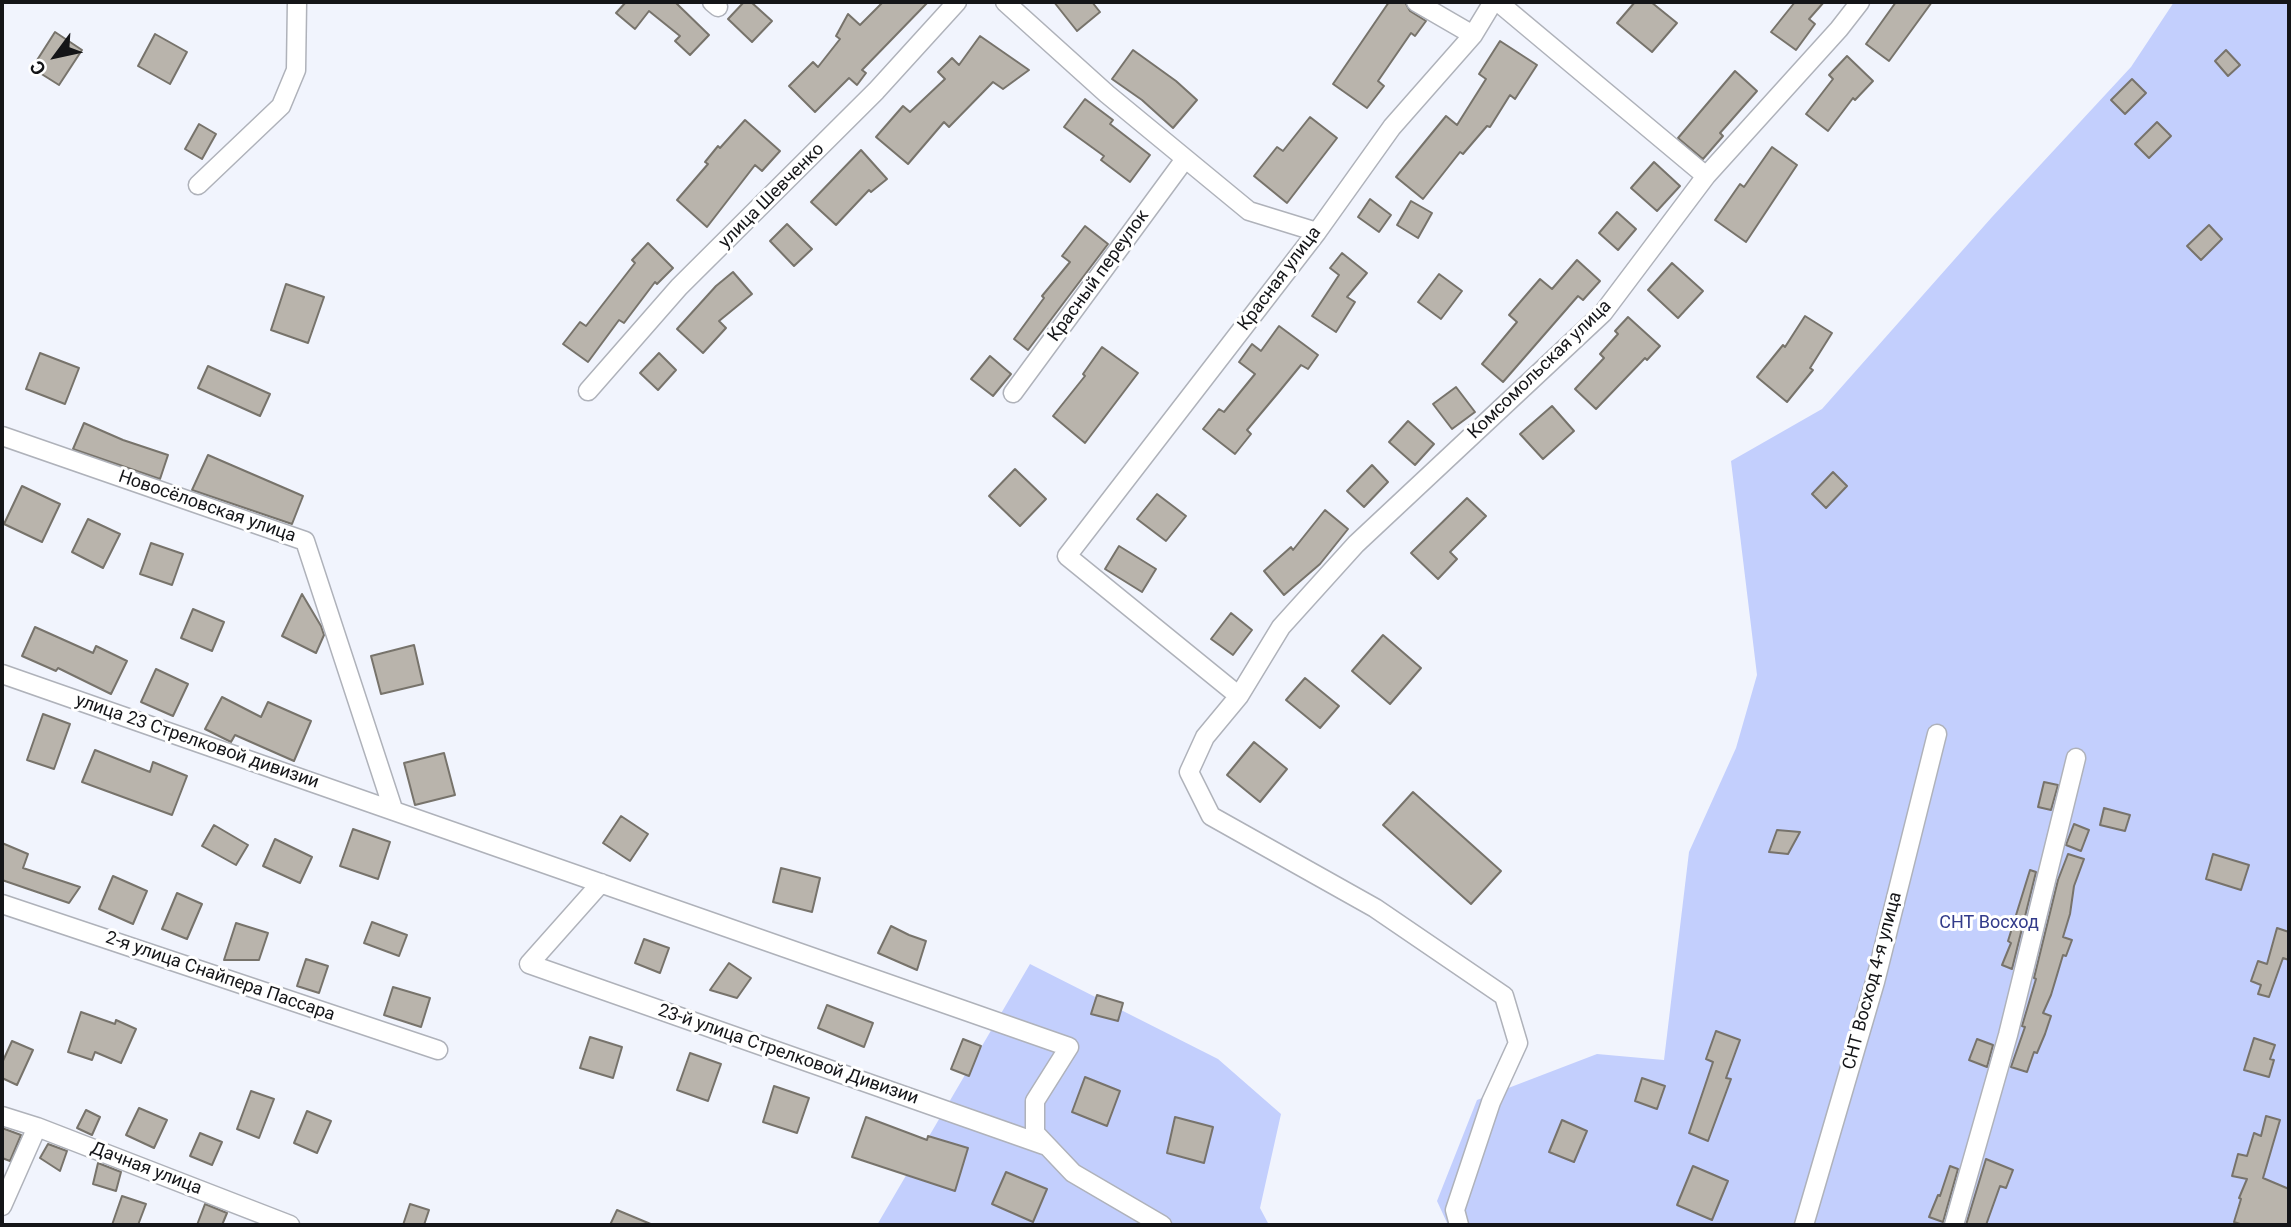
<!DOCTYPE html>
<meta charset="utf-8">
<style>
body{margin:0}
#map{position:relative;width:2291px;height:1227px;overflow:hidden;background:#f1f4fd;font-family:Roboto,sans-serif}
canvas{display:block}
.frame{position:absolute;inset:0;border:4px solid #141518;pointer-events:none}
.north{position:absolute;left:21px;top:21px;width:70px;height:70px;-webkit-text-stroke:5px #fff;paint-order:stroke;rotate:237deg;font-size:19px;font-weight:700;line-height:28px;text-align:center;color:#141518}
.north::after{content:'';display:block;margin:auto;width:24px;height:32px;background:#141518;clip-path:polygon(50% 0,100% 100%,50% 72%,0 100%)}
</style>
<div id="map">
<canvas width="2291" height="1227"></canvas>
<div class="frame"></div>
<div class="north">С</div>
</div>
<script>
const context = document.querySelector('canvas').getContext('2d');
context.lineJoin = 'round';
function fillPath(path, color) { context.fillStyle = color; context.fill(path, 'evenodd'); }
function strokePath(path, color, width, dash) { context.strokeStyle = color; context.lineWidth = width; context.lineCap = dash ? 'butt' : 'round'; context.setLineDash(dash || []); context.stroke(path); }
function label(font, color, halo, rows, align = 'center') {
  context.font = font + ' Roboto,sans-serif'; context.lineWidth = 6; context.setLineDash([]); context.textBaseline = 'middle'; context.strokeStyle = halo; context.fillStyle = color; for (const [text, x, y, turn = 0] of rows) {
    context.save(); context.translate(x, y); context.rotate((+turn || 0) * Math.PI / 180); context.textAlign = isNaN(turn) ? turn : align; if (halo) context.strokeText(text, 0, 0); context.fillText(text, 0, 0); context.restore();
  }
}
fillPath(new Path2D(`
 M2174,2h115v1223h-841l-11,-24 40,-101 120,-46 67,6 25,-208 47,-104 21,-73 -26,-214 91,-52 170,-192 139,-150z
 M1030,964l188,95 63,55 -21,94 9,17h-392z`), '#c3cffd');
const building = new Path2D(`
 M626,2h49l34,33 -19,20 -15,-14 5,-5 -31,-25 -14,18 -19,-16z
 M744,2h7l21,19 -20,21 -24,-23z
 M883,2h45l-66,68 4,3 -9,12 -8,-7 -34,34 -26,-26 24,-24 5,5 22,-28 -4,-3 12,-22 12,11z
 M1054,2h38l8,10 -23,19z
 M1389,2h16l5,9 16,10 -11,15 -4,-3 -33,48 6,5 -17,22 -34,-24z
 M1635,2h16l26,21 -25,29 -35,-29z
 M1795,2h29l-15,17 6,5 -19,26 -25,-18z
 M1896,2h36l-43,59 -23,-17z
 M55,32l27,18 -23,35 -27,-17z
 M155,34l32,18 -17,32 -32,-18z
 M980,36l49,34 -26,19 -10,-7 -44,45 -5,-5 -36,42 -32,-27 27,-31 7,6 35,-33 -7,-7 14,-14 7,7z
 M1500,41l37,24 -22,34 -5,-4 -20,32 -3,-1 -24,28 -3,-2 -37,47 -27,-22 50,-61 11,9 29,-46 -7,-5z
 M1133,50l43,31 21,19 -24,28 -31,-28 -30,-21z
 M2226,50l14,15 -12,11 -13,-15z
 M1847,56l26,25 -18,19 -2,-2 -25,33 -22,-17 27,-35 -4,-4z
 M1735,71l22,20 -37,42 3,3 -20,23 -25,-21z
 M2132,79l14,14 -21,21 -14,-14z
 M1085,99l28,21 -3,4 40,31 -20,27 -29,-22 3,-4 -40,-29z
 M1310,117l27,21 -50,65 -33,-27 23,-29 6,4z
 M745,120l35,31 -18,20 -7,-6 -48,62 -30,-27 31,-36 -3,-2 13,-16 2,2z
 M2157,122l14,14 -22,22 -14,-14z
 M199,124l17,10 -14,25 -17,-10z
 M1772,147l25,18 -51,77 -31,-22 25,-36 4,3z
 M861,150l26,29 -16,13 -2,-2 -33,35 -25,-23z
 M1654,162l26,24 -23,25 -26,-23z
 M1370,199l21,16 -12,17 -21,-15z
 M1411,201l21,12 -14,25 -21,-13z
 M1617,212l19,17 -18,21 -19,-17z
 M787,224l25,25 -18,17 -24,-25z
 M2209,225l13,14 -21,21 -14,-14z
 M1085,226l23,18 -80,106 -14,-11 30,-41 -2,-2 28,-34 -8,-6z
 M648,243l25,25 -16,16 -2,-2 -31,41 -5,-3 -31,42 -25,-18 17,-22 6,4 49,-63 -3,-3z
 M1342,253l25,20 -20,24 8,5 -19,30 -24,-16 27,-41 -9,-7z
 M1577,260l23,21 -17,19 -5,-4 -75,86 -21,-18 35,-42 -8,-7 31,-36 12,10z
 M1672,263l31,28 -25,27 -30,-28z
 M733,272l19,22 -33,27 7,7 -23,25 -26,-24 39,-43z
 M1439,274l23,17 -21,28 -23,-17z
 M286,284l38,13 -16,46 -37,-13z
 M1805,316l27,17 -22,35 3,2 -26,32 -30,-25 26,-32 2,2z
 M1628,317l32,29 -13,14 -2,-2 -49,51 -21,-20 29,-31 -4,-4 18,-20 -3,-3z
 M1279,326l39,29 -10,14 -7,-4 -23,28 -31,37 4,4 -16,20 -32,-25 16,-20 5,3 31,-38 -16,-12 13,-18 9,7z
 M1102,347l36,26 -53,70 -32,-27 32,-40 -2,-2z
 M40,353l39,15 -14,36 -39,-15z
 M659,353l17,17 -18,20 -18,-17z
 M990,356l21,18 -18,22 -22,-17z
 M208,366l62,28 -10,22 -62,-28z
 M1456,387l19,25 -23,17 -19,-25z
 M1552,406l22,25 -31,28 -23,-25z
 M1408,421l26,23 -19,21 -26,-23z
 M84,423l39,17 45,15 -8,24 -87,-30z
 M208,455l95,41 -11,28 -100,-34z
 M1372,465l16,17 -24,25 -17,-16z
 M1015,469l31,30 -26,27 -31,-30z
 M1833,472l14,14 -21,22 -14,-14z
 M22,486l38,18 -18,38 -38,-18z
 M1157,494l29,22 -20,25 -29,-22z
 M1467,498l19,18 -36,36 7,7 -19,20 -27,-26z
 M1325,510l23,19 -28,35 -36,31 -20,-24 27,-24 2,3z
 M88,519l32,15 -17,34 -31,-16z
 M151,543l32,11 -11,31 -32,-11z
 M1119,546l37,23 -14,23 -37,-23z
 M302,594l19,32 3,9 -8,18 -34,-17z
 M193,609l31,13 -12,29 -31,-13z
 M1231,613l21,17 -19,25 -22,-16z
 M35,627l58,26 3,-7 31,15 -16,33 -53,-26 -2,3 -34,-15z
 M1383,635l38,33 -31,36 -38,-33z
 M414,645l9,39 -42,10 -10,-38z
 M156,669l32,15 -15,32 -32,-14z
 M1305,678l34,28 -19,22 -34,-28z
 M222,697l39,20 7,-15 43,19 -17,40 -59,-26 -4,7 -26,-13z
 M43,714l27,10 -16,45 -27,-9z
 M1254,742l33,27 -27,33 -33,-27z
 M95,750l55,22 3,-10 34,14 -15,39 -90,-33z
 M444,753l11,42 -40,10 -11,-42z
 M2044,782l14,3 -7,25 -13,-3z
 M1413,792l88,79 -30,33 -88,-79z
 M2104,808l26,7 -5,16 -25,-6z
 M621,816l27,18 -18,27 -27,-18z
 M2074,824l15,6 -8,21 -15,-6z
 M214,825l34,20 -12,20 -34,-19z
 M353,829l37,13 -12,37 -38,-13z
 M1777,830l23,2 -12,22 -19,-2z
 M275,839l37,18 -12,26 -37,-17z
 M2,843l26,11 -5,14 57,19 -11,16 -67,-23z
 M2068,854l16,5 -10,27 -4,28 -7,23 9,3 -6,16 -3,-1 -12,40 -8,18 8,3 -6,18 -8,19 -3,-1 -7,20 -16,-5 14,-40 -3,-1 14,-47 -2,-1 24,-98z
 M2213,854l36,11 -8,25 -35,-11z
 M781,868l39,10 -8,34 -39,-10z
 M2030,870l6,2 -24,97 -10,-4 9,-22 -3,-2z
 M113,876l34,15 -14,33 -34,-15z
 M177,893l25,11 -15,35 -25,-10z
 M372,922l35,13 -8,21 -35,-13z
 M236,923l32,10 -9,27h-35z
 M891,926l18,9 17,6 -9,29 -39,-17z
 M2277,928l12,4v28l-6,-2 -14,39 -11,-3 3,-9 -10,-4 7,-20 9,3z
 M644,939l25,9 -9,25 -25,-10z
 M306,959l22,7 -9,27 -22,-7z
 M729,963l22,15 -14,20 -27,-8z
 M393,987l37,11 -9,29 -37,-12z
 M1097,995l26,8 -5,18 -27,-7z
 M827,1005l46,18 -9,24 -46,-19z
 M81,1012l34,12 1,-4 20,9 -15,34 -26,-11 -3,8 -24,-8z
 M1716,1031l24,9 -14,38 5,1 -23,62 -19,-8 24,-71 -7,-3z
 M590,1037l32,10 -9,31 -33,-10z
 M2254,1038l21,7 -5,14 4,1 -5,17 -25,-7z
 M963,1039l18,7 -12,30 -18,-7z
 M1977,1039l16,6 -6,22 -18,-7z
 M12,1041l21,9 -16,35 -15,-7v-15z
 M690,1053l31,11 -13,37 -31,-11z
 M1085,1077l35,14 -13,35 -35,-14z
 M1642,1078l23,8 -8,23 -22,-8z
 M774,1086l35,12 -12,35 -34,-11z
 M251,1091l23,8 -15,39 -22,-9z
 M139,1108l28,12 -13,28 -28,-13z
 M86,1110l14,7 -8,18 -15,-7z
 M307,1111l24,10 -14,32 -23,-10z
 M2266,1116l14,4 -17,58 26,11v36h-46l-9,-3 7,-23 -2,-1 8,-19 -15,-3 6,-22 9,2 7,-23 7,3z
 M866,1117l61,23 1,-4 40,12 -13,43 -103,-34z
 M1175,1117l38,10 -9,36 -37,-10z
 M1562,1120l25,11 -13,31 -25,-10z
 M2,1128l19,7 -11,26 -8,-3z
 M200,1133l22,9 -10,23 -22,-9z
 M48,1144l19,7 -7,20 -20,-13z
 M1986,1159l27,11 -7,18 -6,-2 -14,39h-20z
 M98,1163l23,9 -5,19 -23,-7z
 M1693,1166l35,15 -16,39 -35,-15z
 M1950,1166l8,3 -15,53 -14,-5 9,-22 2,1z
 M1006,1172l41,17 -14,33 -41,-18z
 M122,1196l24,8 -8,21h-26z
 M205,1204l22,9 -5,12h-25z
 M410,1204l19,6 -5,15h-21z
 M617,1210l36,15h-43z`);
fillPath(building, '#b9b4ac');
strokePath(building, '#77736b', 2);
const street = new Path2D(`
 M712,2l6,5
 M1005,2l102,92 142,117 68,21
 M1416,2l57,33
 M1498,2l208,174
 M198,185l83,-79 15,-36 1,-68
 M588,391l91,-104 197,-196 81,-89
 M1013,393l172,-234
 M2,436l303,105 88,268
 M2,674l1067,373 -34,54v32l38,40 89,52
 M1239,696l-172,-140 250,-324 75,-105 81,-92 20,-33
 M601,883l-72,81 515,181
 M2,904l436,146
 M2,1116l35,11 253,98
 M2,1206l35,-79
 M1459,1225l-4,-15 36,-108 27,-59 -14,-47 -129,-88 -164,-92 -22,-44 16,-35 34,-41 42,-69 75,-83 247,-231 103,-137 133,-147 21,-27
 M1804,1225l71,-243 62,-248
 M1954,1225l54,-190 68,-277`);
strokePath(street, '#afb2ba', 21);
strokePath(street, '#fff', 18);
label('18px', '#141518', '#fff', [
 ["улица Шевченко",772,196,-45],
 ["Красный переулок",1099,276,-54],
 ["Красная улица",1280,279,-53],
 ["Комсомольская улица",1540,370,-44],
 ["Новосёловская улица",207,507,19],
 ["улица 23 Стрелковой дивизии",197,742,19],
 ["2-я улица Снайпера Пассара",220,977,19],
 ["СНТ Восход 4-я улица",1873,981,-75],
 ["23-й улица Стрелковой Дивизии",788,1055,19],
 ["Дачная улица",146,1169,21]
]);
label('18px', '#323b8a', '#fff', [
 ["СНТ Восход",1989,923]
]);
</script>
